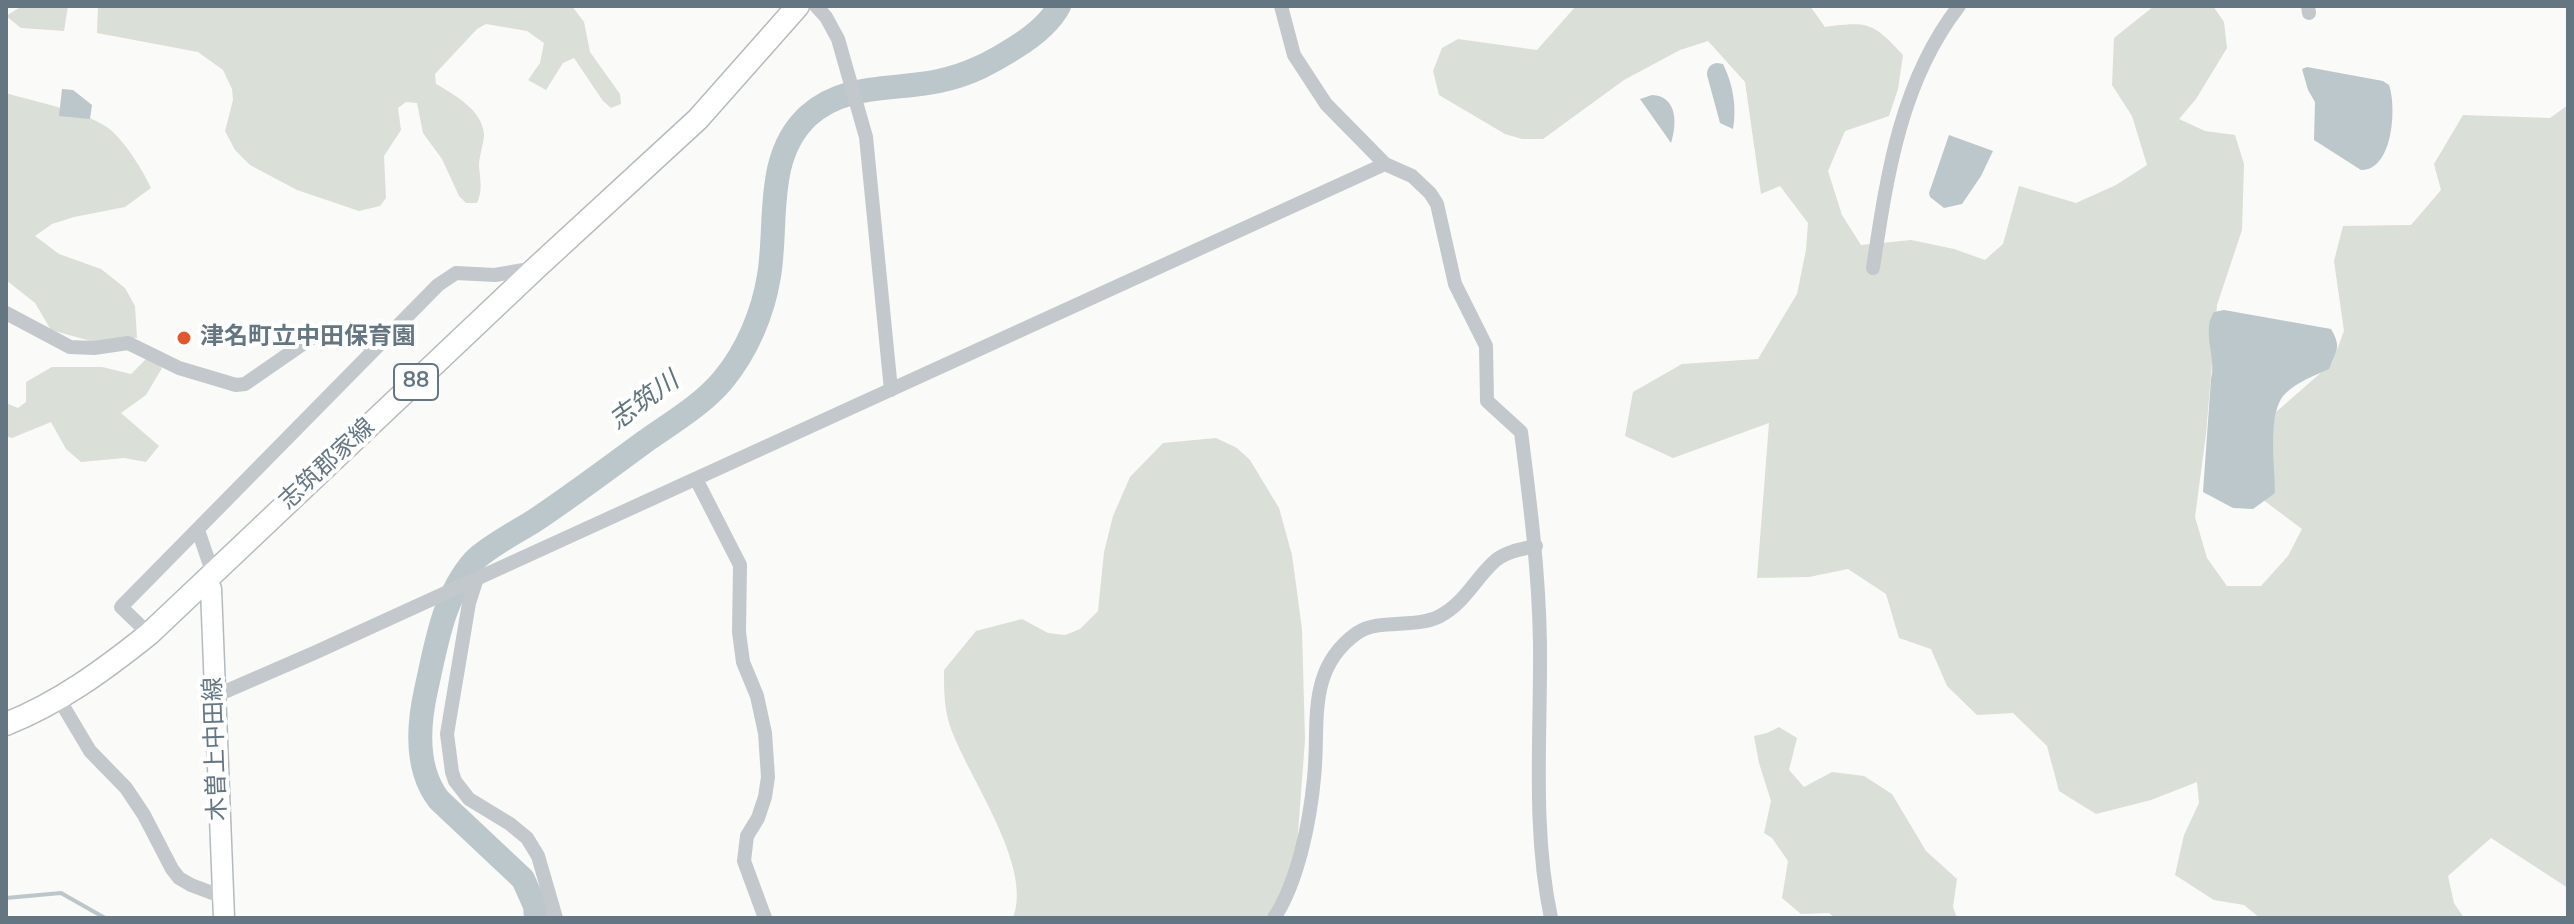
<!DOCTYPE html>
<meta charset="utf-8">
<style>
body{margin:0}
#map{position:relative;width:2574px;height:924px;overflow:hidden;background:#fafaf8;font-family:"Nunito Sans",sans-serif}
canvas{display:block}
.frame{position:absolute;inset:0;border:8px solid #657683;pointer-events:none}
</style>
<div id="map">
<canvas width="2574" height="924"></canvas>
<div class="frame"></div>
</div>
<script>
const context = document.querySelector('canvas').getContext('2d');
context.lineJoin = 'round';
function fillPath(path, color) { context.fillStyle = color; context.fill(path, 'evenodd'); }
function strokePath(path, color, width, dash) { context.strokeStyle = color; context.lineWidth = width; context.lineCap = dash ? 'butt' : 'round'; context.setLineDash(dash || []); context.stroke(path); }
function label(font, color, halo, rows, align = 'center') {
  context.font = font + ' "Nunito Sans","Noto Sans JP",sans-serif'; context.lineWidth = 8; context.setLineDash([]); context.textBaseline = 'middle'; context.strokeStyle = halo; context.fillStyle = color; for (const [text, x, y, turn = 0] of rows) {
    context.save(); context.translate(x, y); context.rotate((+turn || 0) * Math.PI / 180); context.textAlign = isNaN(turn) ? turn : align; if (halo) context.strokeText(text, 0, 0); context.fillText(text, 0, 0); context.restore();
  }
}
fillPath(new Path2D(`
 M22,6h46l-4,25 -43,-3 -15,-12z
 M98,6h474l12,16 6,30 30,42 1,10 -10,4 -8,-7 -29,-43 -11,5 -17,27 -18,-10 12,-17 4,-20 -17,-12 -41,-7 -9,5 -42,45 1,10c19,11 46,26 48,50 0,10 -5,21 -5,32 1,14 4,24 -2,37h-11l-7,-7 -17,-37 -19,-26 -6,-30 -11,-1 -8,6 3,22 -17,26 2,42 -6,8 -21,5 -62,-21 -47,-25 -15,-15 -10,-19 8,-31 -1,-11 -9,-19 -25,-18 -101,-19z
 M1576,6h234l15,21c44,-6 48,-4 78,28l-5,34 -9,27 -44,15 -17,40 14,44 19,30 50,-5 43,9 31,11 18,-16 16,-58 57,17 40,-18 31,-20 -15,-49 -20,-31 2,-47 40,-32h59l11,16 3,26 -31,51 -17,20 26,12 30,4 9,29 -2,66 -25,75 -11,129 -11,83 12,41 20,28h34l27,-30 14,-27 -40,-30 3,-36 11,-51 56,-49 12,-32 -10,-70 9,-35 68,-1 30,-35 -7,-26 29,-49 87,3 18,-13v783l-77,-50 -43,38 6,27 10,15h-204l-16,-13 -30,-5 -39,-25 9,-40 15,-32 -2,-21 -46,18 -55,14 -37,-23 -12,-45 -34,-33 -36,2 -30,-29 -16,-37 -32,-11 -13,-44 -38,-25 -39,8 -52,1 12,-155 -96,35 -48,-22 8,-44 49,-28 76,-5 39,-65 9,-44 2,-27 -28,-37 -19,8 -16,-112 -37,-41 -28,9 -56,30 -81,59h-21l-17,-5 -66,-39 -6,-24 9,-23 16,-9 79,11z
 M6,93c29,9 84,19 106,38 15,14 30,38 39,57l-26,19 -51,10 -22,7 -17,12 24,18 42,15 24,19 10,18 2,32h-21l-22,4 -43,-12 -16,-27 -29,-23z
 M146,359l9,1 7,8 -16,27 -25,18 38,33 -13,16 -22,-4 -43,4 -15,-13 -15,-27 -39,16 -6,-2v-33l12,5 8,-6v-20l26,-15h50l29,7z
 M1216,438l21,10 13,12 29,48 13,47 10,74 3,111 -7,93 -5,44 -17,41h-263c21,-52 -46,-142 -63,-192 -6,-18 -6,-37 -6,-56l32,-39 46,-12 26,14 17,2 15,-6 18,-18 6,-59 9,-36 17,-39 33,-34z
 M1779,727l18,11 -8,32 15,17 28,-15 32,4 28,18 34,57 31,28 -4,28 4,11h-122l-6,-5 -28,1 -19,-16 6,-37 -16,-23 -8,-5 7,-32 -12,-38 -5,-27 13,-3z`), '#dadfd7');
fillPath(new Path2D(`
 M1717,63l6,1c10,20 14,43 10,65l-13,-6 -13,-48c0,-7 3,-11 10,-12z
 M2307,67l76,14 6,4c8,22 4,86 -28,85l-47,-30 1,-38 -7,-12 -6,-21z
 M62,89l11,1 19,15 -2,14 -31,-3z
 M1652,95c26,1 25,30 19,48l-31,-44z
 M1949,135l44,16 -12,25 -19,28 -18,4 -14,-11 -1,-4z
 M2224,310l107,19c11,18 5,23 -2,40 -16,7 -39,16 -48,30 -13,22 -6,69 -6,94l-22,16 -20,-1 -30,-16 8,-113c6,-21 -10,-48 3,-67z`), '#bbc7cb');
strokePath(new Path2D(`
 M6,898l55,-5 44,25`), '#bbc7cb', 4);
strokePath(new Path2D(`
 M536,918l-1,-12 -12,-27 -84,-79c-24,-31 -21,-74 -13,-110 10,-44 17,-94 48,-129 12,-13 44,-30 60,-40 39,-26 76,-54 113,-81 26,-18 56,-36 76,-60 24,-29 40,-67 46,-104 9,-53 -5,-119 39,-160 37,-34 86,-25 131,-35 29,-6 52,-18 77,-34 16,-10 34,-24 43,-41`), '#bbc7cb', 24);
const secondary = new Path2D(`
 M207,580l4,9 13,329`);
const primary = new Path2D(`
 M6,724c53,-21 98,-54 143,-90l387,-366 162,-149 100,-113`);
strokePath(secondary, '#b3babf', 23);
strokePath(primary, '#b5babe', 25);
strokePath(new Path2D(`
 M816,6l10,11 12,22 28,98 25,253
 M1281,6l13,49 32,49 59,60 27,12 18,17 7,11 18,80 31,62 1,55 34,31c9,70 18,141 19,212 1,91 -8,184 11,274
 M2308,6l1,7
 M1873,268c14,-92 27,-186 86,-262
 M6,313l64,34 24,1 34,-5 51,25 57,17 9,-1 68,-47 12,-2 51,10
 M696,479l44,86 -1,67 4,30 14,34 8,37 3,44 -3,20 -7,21 -11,18 -3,25 21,57
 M198,530l15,44
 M477,578l-8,25 -22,131 5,38 3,9 14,18 41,25 17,14 11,18 18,62
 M149,634l-28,-27 317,-322 18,-12 39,2 40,-7
 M215,696l99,-43 1071,-489
 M59,699l31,52 36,37 18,27 28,54 7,9 12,7 32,12
 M1274,918c24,-36 36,-97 40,-140 6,-53 -9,-108 43,-145 22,-15 59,-4 83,-17 27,-15 35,-38 56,-56 11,-9 27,-11 40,-14`), '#c3c8cc', 14);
strokePath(secondary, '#fff', 20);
strokePath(primary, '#fff', 22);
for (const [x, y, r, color] of [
 [184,338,8,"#e4572e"]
]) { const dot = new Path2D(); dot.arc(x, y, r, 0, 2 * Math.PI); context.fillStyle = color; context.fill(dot); strokePath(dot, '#fff', 3); }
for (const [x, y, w] of [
 [416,382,44]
]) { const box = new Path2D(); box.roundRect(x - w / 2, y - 18, w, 36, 6); context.fillStyle = '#fff'; context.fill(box); strokePath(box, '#657683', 2); }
label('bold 22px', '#657683', null, [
 ["88",416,382]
]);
label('bold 24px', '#657683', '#fff', [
 ["津名町立中田保育園",200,338]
], 'left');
label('24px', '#657683', '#fff', [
 ["志筑郡家線",328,465,-43],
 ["木曽上中田線",217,749,-92]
]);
label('italic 26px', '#60757c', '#fff', [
 ["志筑川",645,402,-36]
]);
</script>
